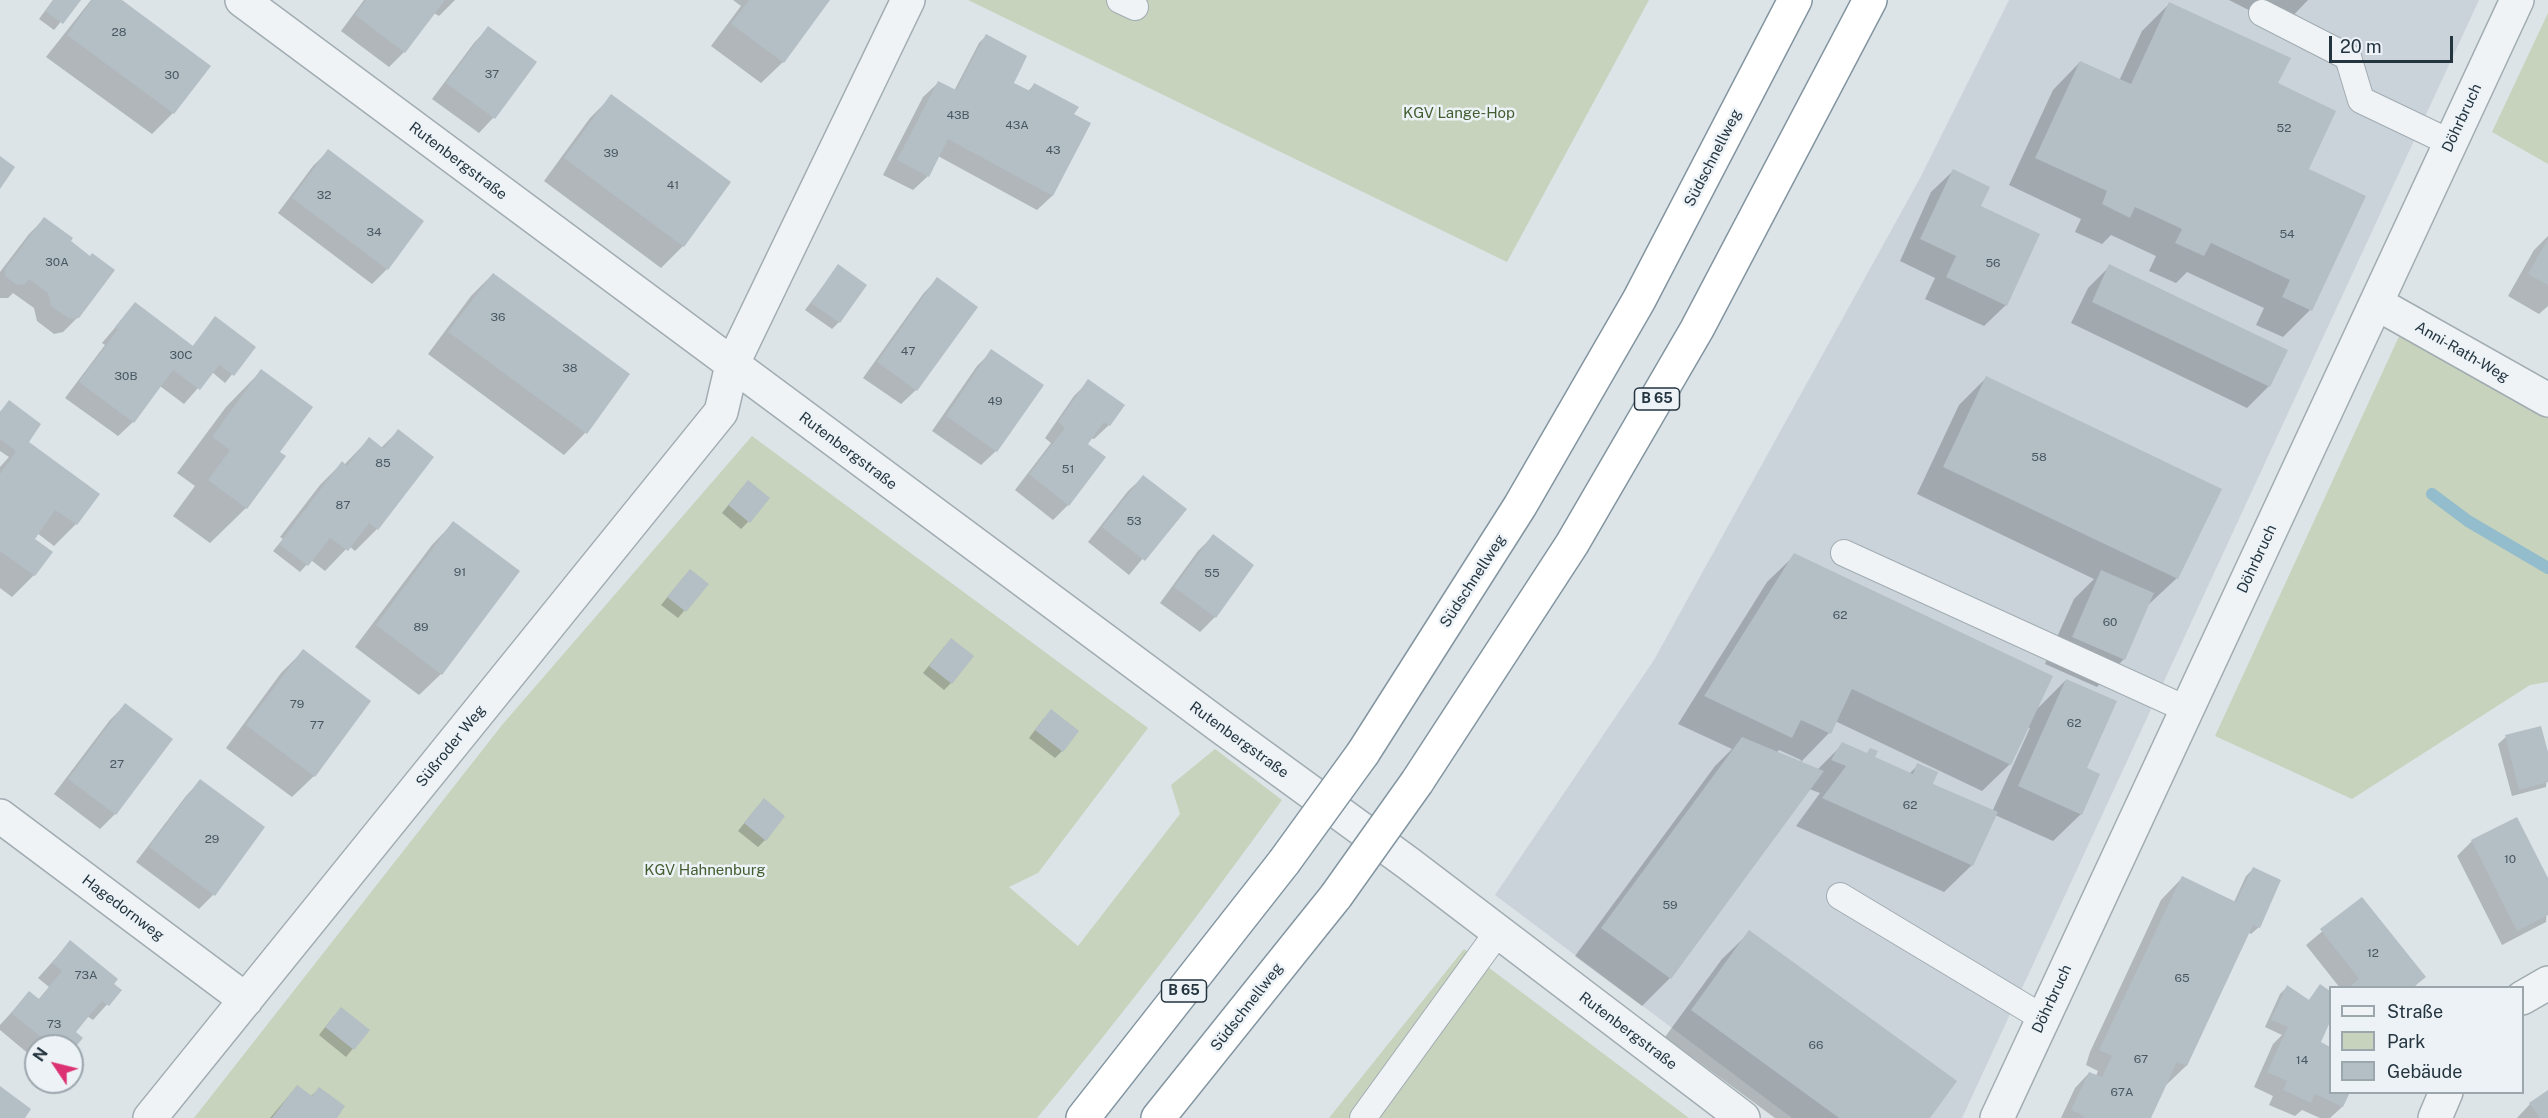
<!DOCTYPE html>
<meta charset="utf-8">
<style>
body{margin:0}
#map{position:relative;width:2548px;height:1118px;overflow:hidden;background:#dce4e8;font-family:"Public Sans",sans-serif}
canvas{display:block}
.legend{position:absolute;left:2329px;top:986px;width:195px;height:108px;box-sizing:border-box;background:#ecf2f6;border:2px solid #9ca6ad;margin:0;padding:8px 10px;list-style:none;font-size:18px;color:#243540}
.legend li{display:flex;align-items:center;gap:12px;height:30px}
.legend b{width:30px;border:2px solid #9ca6ad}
.north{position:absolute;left:24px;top:1034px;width:60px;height:60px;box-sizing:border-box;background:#ecf2f6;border:2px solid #9ca6ad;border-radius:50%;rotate:305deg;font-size:16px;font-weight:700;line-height:24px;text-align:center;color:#243540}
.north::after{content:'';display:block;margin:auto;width:21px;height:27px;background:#dc3273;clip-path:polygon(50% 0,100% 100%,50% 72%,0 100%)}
.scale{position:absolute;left:2329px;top:36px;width:124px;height:27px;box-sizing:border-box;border:3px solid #243540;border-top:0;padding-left:8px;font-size:18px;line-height:21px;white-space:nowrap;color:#243540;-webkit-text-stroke:4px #ecf2f6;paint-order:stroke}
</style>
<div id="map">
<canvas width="2548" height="1118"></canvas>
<ul class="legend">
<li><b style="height:8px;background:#eff3f6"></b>Straße</li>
<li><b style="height:16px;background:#c7d3bc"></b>Park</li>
<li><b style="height:16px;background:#b3bec5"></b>Gebäude</li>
</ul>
<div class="north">N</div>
<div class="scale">20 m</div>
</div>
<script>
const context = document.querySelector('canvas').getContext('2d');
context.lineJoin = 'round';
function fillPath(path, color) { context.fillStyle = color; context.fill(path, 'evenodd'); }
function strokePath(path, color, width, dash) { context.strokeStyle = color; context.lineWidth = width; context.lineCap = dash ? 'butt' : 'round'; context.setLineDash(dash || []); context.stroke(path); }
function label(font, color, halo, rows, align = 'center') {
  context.font = font + ' "Public Sans",sans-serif'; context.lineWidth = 5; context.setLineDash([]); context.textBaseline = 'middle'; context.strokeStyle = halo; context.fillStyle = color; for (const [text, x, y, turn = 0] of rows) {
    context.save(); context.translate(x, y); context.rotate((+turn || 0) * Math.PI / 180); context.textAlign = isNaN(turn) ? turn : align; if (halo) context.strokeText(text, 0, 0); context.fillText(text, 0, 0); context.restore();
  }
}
fillPath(new Path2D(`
 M2009,0h470l-517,1118h-170l-297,-223 159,-235 265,-480z`), '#cad3da');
fillPath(new Path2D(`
 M968,0h681l-142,262z
 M2548,13v151l-56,-32z
 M2413,306l135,77v299l-18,3 -178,114 -137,-63z
 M752,436l396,292 -110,145 -29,14 69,59 102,-132 -9,-29 44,-36 67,51c-78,108 -159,215 -245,318h-843l308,-393z
 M1464,949l225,169h-360z`), '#c7d3bc');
fillPath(new Path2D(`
 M53,0h26l-25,30 -15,-11z
 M91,0h29l53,113 -21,21 -106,-77z
 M364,0h91l-16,16 -5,-3 -30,39 -15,15 -48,-36z
 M733,0h95l-45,62 -22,21 -50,-37 30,-40z
 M2229,0h79l-26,27z
 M2170,3l106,81 31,86 3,140 -27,27 -27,-12 8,-17 -77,-36 -11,11 -27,-12 7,-15 -45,-21 -9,9 -27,-12 6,-13 -72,-34 44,-95 27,-28 39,19 23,-50z
 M488,28l47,34 -42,56 -14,15 -47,-34 42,-56z
 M986,36l26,48 15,8 7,-7 38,30 17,9 -37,72 -15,14 -99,-54 -10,20 -15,14 -30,-15 40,-78 15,-14 16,8 25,-48z
 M612,96l117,87 -46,63 -22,22 -117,-87 46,-63z
 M328,151l59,118 -15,15 -94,-71 35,-47z
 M1953,171l26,36 27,98 -22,21 -59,-27 10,-21 -35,-17 31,-69z
 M44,219l24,22 10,76 -15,15 -9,2 -17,-13 -3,-13 -21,-15 -5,5h-8v-26l29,-38z
 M2548,236v70l-9,8 -31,-18 26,-46z
 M838,266l1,56 -7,7 -27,-19z
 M2110,266l159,120 -22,22 -176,-85 17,-35z
 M493,274l135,101 -43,58 -21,22 -136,-101 43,-58z
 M937,279l-21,111 -15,14 -38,-26 60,-84z
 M135,304l57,43 23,-29 39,29 -29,36 -13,-11 -28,32 -24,-18 -27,36 -15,14 -53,-38 40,-53 -3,-2z
 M992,351l4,100 -15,14 -49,-34 45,-65z
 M261,371l17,81 6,4 -38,52 -36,35 -37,-27 22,-30 -18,-13 49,-66z
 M1986,378l191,200 -29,27 -24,54 -27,28 -52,-23 29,-65 20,-20 -177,-85 42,-89z
 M1089,381l20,44 -15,14 -3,-1 -5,7 -18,60 -15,15 -38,-30 36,-47 -6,-5 29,-42z
 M9,402l17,40 72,52 -22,30 -22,22 -17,-13 -4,6 18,13 -17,23 -22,22 -12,-9v-121l9,-10 -9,-6v-39z
 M398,431l34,26 -56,73 -21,21 -6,-5 -24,25 -14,-11 -11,12 -27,-21 10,-12 -3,-2 40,-52 22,-22 2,2 25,-26 12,9z
 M1143,477l41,32 -55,66 -41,-33 40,-51z
 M741,489l7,33 -7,7 -19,-16z
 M453,523l-12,151 -22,21 -64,-48 77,-102z
 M1213,536l2,81 -15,15 -40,-29 38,-52z
 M1795,555l240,156 31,-31 19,89 -4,45 -28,27 -58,-26 -23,50 -28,27 -148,-66 24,-33 -11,-4 -139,189 -28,28 -67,-50 140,-190 17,-17 -54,-25 89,-142zM1835,721l147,70 28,-27 17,-37 3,1 -38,84 -60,-28 -14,-19 -9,9 -36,-17 -2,-8 -5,5 -23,-10 -26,26 -41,-17 3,-3 22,10 -1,3 29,-30z
 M683,578l24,6 -29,34 -17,-13z
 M944,647l7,36 -7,7 -21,-17z
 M303,651l11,125 -22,21 -66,-49 55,-75z
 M125,705l45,35 -55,74 -15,15 -46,-35 56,-74z
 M1044,718l18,33 -7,7 -26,-20z
 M2506,737l42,21 -2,29 -34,9 -14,-52z
 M200,781l13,114 -14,14 -63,-47 50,-66z
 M757,807l8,33 -7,7 -20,-16z
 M2472,841l76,40 -2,41 -44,23 -45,-89z
 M2253,869l6,58 -8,7 -3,-2 -62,134 -22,21 -15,31h-88l14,-30 14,-15 7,3 2,-5 -12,-6 4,-13 71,-152 21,-22 52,24 12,-26z
 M2361,899l63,78 -11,11h-73l-34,-43z
 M1750,932l178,186h-153l-110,-81 57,-78z
 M70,942l50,48 -27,30 -6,-4 -13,17 -2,16v-3h-36v14l-36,-30v-5l29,-32 9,7 11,-13 -11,-9z
 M2320,986l10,7v32l-2,-1 -10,19 12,6v43h18l-6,15 -12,11h-10l-18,-8 -7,6 -26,-11 4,-9 -19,-9 19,-43 9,-9 -17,-8 15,-33 7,-7 21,14z
 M334,1016l34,14 -22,27 -27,-22z
 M297,1086l14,10 8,-7 16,29h-65z
 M2548,1091v27h-31l13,-14z`), '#0003');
strokePath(new Path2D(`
 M2432,494l36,27 80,47`), '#93bccd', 12);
fillPath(new Path2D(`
 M53,0h28l-18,24 -18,-13z
 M92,0h30l89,66 -37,48 -107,-79z
 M366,0h79l-40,53 -50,-38z
 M749,0h81l-46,63 -53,-39z
 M2169,2l122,56 -13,25 58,28 -27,58 57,27 -54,115 -30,-14 8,-17 -79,-37 -7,13 -29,-13 7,-14 -47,-22 -5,11 -28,-14 5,-13 -72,-33 45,-97 51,23z
 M488,26l49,36 -42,57 -49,-36z
 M986,34l41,22 -13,27 16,8 4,-8 45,24 -5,7 17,9 -38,73 -105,-57 -19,38 -32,-17 41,-79 18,9z
 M611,94l120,88 -47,65 -120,-89z
 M328,149l96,72 -36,49 -96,-72z
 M0,156l15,11 -15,22z
 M1953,169l37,18 -9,19 59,28 -33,72 -61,-29 10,-21 -36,-17z
 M44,217l29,21 -2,3 19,15 2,-3 23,17 -36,48 -9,1 -19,-13 -3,-13 -19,-14 -4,5 -8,1 -12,-9v-7z
 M2548,239v46l-20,-11z
 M838,264l29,21 -27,38 -29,-20z
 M2109,264l179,86 -18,37 -178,-85z
 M493,273l137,101 -43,60 -139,-102z
 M937,277l41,30 -61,84 -40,-29z
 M135,302l58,44 22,-30 41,31 -22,29 -15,-11 -19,25 -27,-20 -39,53 -55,-41 39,-53 -3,-2z
 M991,349l53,36 -47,67 -51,-36z
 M261,369l52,38 -33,45 6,4 -39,53 -39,-29 22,-30 -18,-13z
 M1986,376l236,113 -44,90 -235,-112z
 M1088,379l37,26 -15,21 -6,-4 -16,22 18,13 -37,49 -40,-32 36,-46 -7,-6z
 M9,400l32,24 -12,18 71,52 -23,31 -22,-15 -20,29 18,13 -18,24 -35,-25v-77l16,-23 -16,-12v-27z
 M398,429l36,28 -56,73 -9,-7 -21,28 -18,-13 -22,28 -29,-22 63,-83 5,5 22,-29 15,12z
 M1143,475l44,34 -42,52 -43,-34z
 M748,480l22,18 -20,25 -22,-18z
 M453,521l67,50 -78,104 -66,-50z
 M1213,534l41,31 -38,53 -42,-31z
 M1794,553l259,123 -42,89 -159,-76 -21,45 -30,-14 -9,18 -88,-42z
 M690,569l19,15 -23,28 -19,-15z
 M2101,570l53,23 -29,67 -53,-23z
 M951,638l23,18 -22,28 -23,-18z
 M303,649l68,52 -56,76 -69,-52z
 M2066,679l51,22 -30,67 13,6 -18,41 -64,-29z
 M125,703l48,36 -57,76 -48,-36z
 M1051,709l28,22 -16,21 -28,-22z
 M2541,726l7,26v30l-29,8 -14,-55z
 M1742,737l82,34 -153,208 -70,-51z
 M1842,742l25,11 3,-5 8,3 -3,6 38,17 4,-11 21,9 -5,12 65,28 -25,54 -151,-68 24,-32 -15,-6z
 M200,779l65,48 -50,69 -66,-49z
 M764,798l21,18 -19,25 -22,-18z
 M2517,817l31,61v37l-31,16 -46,-91z
 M2253,867l28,13 -21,48 -7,-3 -66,141 -10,-4 -26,56h-68l1,-2 -13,-6 18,-38 13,5 10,-21 -13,-6 83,-174 54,26z
 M2362,897l64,80 -14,11h-64l11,-9 -39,-50z
 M1749,930l208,151 -27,37h-91l-148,-108z
 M70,940l48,39 -4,5 8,6 -13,16 -7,-5 -13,15 -13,16 7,6 -11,13v-5h-20l-41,-33 18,-22 10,8 23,-28 -10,-8z
 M2320,984l10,7v31l-9,20 9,5v45h20l-7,15 -28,-13 -4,9 -28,-13 4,-9 -20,-9 21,-45 -17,-7 16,-35 22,15z
 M341,1007l29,23 -16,20 -29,-23z
 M297,1085l15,11 7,-9 26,19 -8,12h-65z
 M0,1086l31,23 -6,9h-25z
 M2548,1090v28h-8l-11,-15z`), '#b3bec5');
const service = new Path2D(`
 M1120,0l15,7
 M2262,13l86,44 13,43 90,43
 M1844,553l342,156
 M1840,896l203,122
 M1363,1118l135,-186`);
const minor = new Path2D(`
 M242,0l978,726 188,137 335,255
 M2376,303l172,97
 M0,816l246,184
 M2522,998l26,-15
 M150,1118l571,-706 11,-47 176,-365
 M1997,1118l520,-1118
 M2435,1118l11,-26`);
const trunk = new Path2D(`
 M1363,753l157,-247 119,-206 156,-300
 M1417,782l155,-238 125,-215 173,-329
 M1083,1118l201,-256
 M1158,1118l178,-222`);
strokePath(service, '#a1acb2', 28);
strokePath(minor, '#a1acb2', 36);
strokePath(trunk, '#8295a0', 36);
strokePath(service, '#eff3f6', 26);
strokePath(minor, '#eff3f6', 33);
strokePath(trunk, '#fff', 33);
const trunkBridge = new Path2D(`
 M1284,862l79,-109
 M1336,896l81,-114`);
strokePath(trunkBridge, '#8295a0', 36, []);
strokePath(trunkBridge, '#fff', 33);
label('12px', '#485761', null, [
 ["28",119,32],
 ["37",492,74],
 ["30",172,75],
 ["43B",958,115],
 ["43A",1017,125],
 ["52",2284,128],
 ["43",1053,150],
 ["39",611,153],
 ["41",673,185],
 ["32",324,195],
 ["34",374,232],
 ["54",2287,234],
 ["30A",57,262],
 ["56",1993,263],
 ["36",498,317],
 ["47",908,351],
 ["30C",181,355],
 ["38",570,368],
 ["30B",126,376],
 ["49",995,401],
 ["58",2039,457],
 ["85",383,463],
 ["51",1068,469],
 ["87",343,505],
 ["53",1134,521],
 ["91",460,572],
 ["55",1212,573],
 ["62",1840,615],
 ["60",2110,622],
 ["89",421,627],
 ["79",297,704],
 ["62",2074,723],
 ["77",317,725],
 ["27",117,764],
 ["62",1910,805],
 ["29",212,839],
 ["10",2510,859],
 ["59",1670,905],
 ["12",2373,953],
 ["73A",86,975],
 ["65",2182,978],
 ["73",54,1024],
 ["66",1816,1045],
 ["67",2141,1059],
 ["14",2302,1060],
 ["67A",2122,1092]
]);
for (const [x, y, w] of [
 [1657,399,45],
 [1184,991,45]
]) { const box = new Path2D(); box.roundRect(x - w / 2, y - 11, w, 22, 4.5); context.fillStyle = '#ecf2f6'; context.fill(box); strokePath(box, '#243540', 1.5); }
label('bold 14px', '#243540', null, [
 ["B 65",1657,399],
 ["B 65",1184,991]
]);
label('15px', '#435d30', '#ecf2f6', [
 ["KGV Lange-Hop",1459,113],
 ["KGV Hahnenburg",705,870]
]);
label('15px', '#243540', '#ecf2f6', [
 ["Döhrbruch",2462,118,-65],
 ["Südschnellweg",1713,158,-63],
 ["Rutenbergstraße",458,161,37],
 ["Anni-Rath-Weg",2462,352,30],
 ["Rutenbergstraße",848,451,37],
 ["Döhrbruch",2257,559,-65],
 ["Südschnellweg",1473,581,-57],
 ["Rutenbergstraße",1239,740,36],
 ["Süßroder Weg",451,746,-51],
 ["Hagedornweg",123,908,37],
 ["Döhrbruch",2052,999,-65],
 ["Südschnellweg",1247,1007,-52],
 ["Rutenbergstraße",1628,1031,37]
]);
</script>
